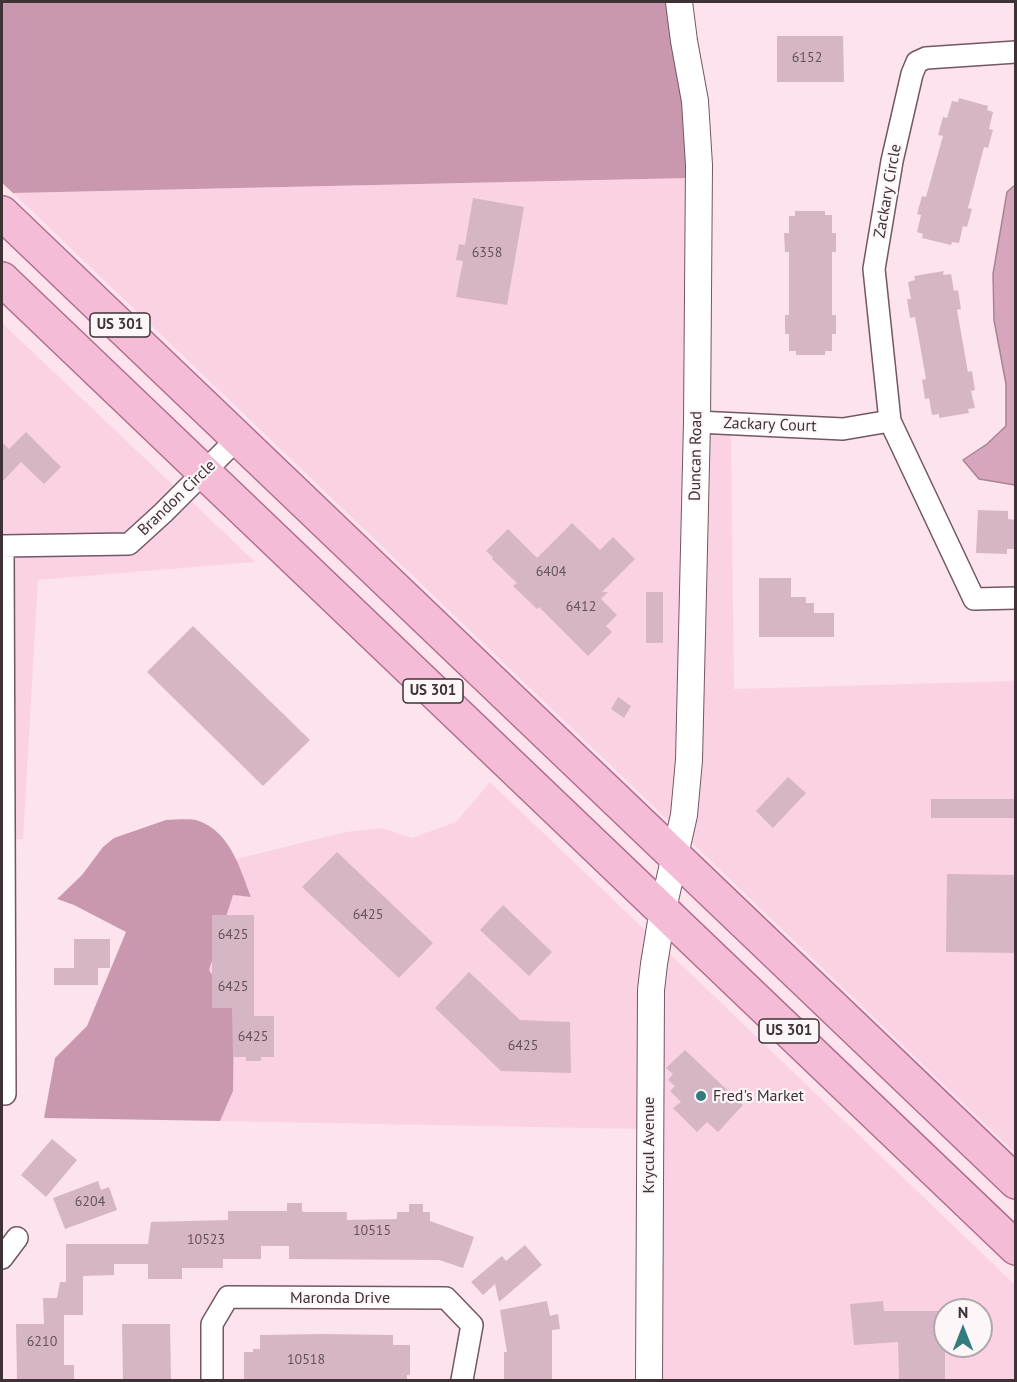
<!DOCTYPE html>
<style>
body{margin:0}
#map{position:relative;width:1017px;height:1382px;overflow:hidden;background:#fde3ee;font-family:"PT Sans",sans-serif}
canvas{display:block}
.frame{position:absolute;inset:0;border:3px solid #3e3237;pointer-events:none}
.north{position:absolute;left:933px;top:1298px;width:60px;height:60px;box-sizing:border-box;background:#fdf6f9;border:2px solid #b1a8ab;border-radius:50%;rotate:0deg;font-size:16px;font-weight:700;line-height:24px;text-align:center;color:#3e3237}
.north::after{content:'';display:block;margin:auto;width:21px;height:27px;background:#327b7f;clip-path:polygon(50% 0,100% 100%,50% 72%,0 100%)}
</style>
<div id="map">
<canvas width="1017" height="1382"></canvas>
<div class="frame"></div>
<div class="north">N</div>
</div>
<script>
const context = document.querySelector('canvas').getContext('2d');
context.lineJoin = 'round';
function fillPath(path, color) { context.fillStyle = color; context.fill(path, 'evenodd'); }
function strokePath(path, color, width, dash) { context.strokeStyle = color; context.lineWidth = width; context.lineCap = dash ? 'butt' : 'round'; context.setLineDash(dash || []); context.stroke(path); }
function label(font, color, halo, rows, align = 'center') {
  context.font = font + ' "PT Sans",sans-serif'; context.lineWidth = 4.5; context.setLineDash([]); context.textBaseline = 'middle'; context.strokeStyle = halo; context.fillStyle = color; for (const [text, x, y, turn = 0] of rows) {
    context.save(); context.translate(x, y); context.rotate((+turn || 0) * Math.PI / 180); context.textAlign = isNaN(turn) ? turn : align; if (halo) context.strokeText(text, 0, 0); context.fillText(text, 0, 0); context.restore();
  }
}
fillPath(new Path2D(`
 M689,178l-9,582 -7,65 -660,-632z
 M2,323l173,164 -50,46 -123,2z
 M706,433l25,2 3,254 281,-8v472l-326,-313z
 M190,500l65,62 -217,18 -15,259h-10l-1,-282 117,-3z
 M490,782l159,152 -9,195 -420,-8 13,-30 -24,-121 24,-75 18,2 -15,-38 110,-27 36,-4 30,10 44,-16z
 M666,950l349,335 1,95h-358l1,-292zM945,1310h36v36h-36z`), '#fad2e3');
fillPath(new Path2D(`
 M2,2h668l16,100 3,76 -676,15 -11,-10z
 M166,820c10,0 24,-2 33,1 32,12 41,48 52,76l-18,-2 -24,75 25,41 -1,80 -13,30 -176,-3 11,-60 32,-32 39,-94 -52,-27 -17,-6 25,-24 21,-28 11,-9z`), '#ca98ae');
const water = new Path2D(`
 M1015,185v300l-36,-6 -16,-19 24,-16 19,-18v-42l-12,-64 -1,-46 14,-82z`);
fillPath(water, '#d8a6bc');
strokePath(water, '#aa8394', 1.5);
fillPath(new Path2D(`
 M777,36h66l1,46h-67z
 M959,98l29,8 -1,4 6,2 -4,17 4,1 -5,18 -4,-1 -16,61 4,1 -5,18 -4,-1 -4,17 -7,-1 -1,3 -29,-7 1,-4 -6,-2 4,-17 -4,-1 5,-18 4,1 17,-61 -5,-1 5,-18 4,1 5,-17 6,1z
 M473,198l51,9 -17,98 -51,-8 7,-36 -7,-1 3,-16 6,1z
 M795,211h30v4h7v18h4v19h-4v63h4v19h-4v17h-7v4h-29v-4h-7v-17h-4v-19h4v-63h-4l-1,-19h5v-17h6z
 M944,271l-1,4 8,-1 3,17 4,-1 3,19 -4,1 11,62 4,-1 3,19 -4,1 4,17 -7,1 1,4 -30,5v-4l-7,1 -3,-17 -4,1 -3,-19 4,-1 -11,-62 -5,1 -3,-19h4l-3,-17 7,-2 -1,-4z
 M26,432l35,35 -17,17 -23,-22 -19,20v-40l7,7z
 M978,510l30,1v8l8,1v29h-9v5l-31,-1z
 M572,523l28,27 13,-13 22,22 -33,33h6l-7,7 16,16 -11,11 6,6 -24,24 -49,-49 -2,2 -24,-23 4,-3 -25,-24 1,-2 -7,-6 22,-22 29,29z
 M759,578h32v19h15v6h8v10h20v24h-75z
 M646,592h17v51h-17z
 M193,626l117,114 -47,46 -116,-114z
 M618,697l13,9 -7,12 -13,-9z
 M788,777l18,16 -33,35 -17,-17z
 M931,799h85v19h-85z
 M337,852l96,91 -34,35 -97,-91z
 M947,874l69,1v78l-70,-1z
 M503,905l49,47 -23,24 -49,-46z
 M212,915h42v101h20v41h-13v4h-15v-4h-13l-1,-49h-20z
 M74,939h36v29h-12v17h-44v-17h20z
 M469,972l51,48 50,2 1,51 -70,-2 -66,-63z
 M685,1050l58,55 -25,27 -11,-10 -10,10 -24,-24 8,-6 -11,-11 5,-5 -7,-6 5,-6 -7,-6z
 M52,1139l25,21 -31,37 -25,-22z
 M98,1181l3,9 8,-3 8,23 -52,19 -12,-31z
 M287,1203h15v8l2,1h43v8l50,-1v-7h12v-8h14v8h7v9l44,16 -11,31 -24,-8 -150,-1v-13h-28v13h-38v9h-41v11h-34v-15h-34v11l-31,1v39h-19v50h10v15h-57l-1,-56h28l-1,-26h14l3,-16h6v-38h82l3,-22 77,-2v-9h59z
 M525,1245l17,20 -43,37 -4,-18 -12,11 -12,-13 31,-26 4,5z
 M547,1301l3,15 8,-2 2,15 -8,1v50h-48v-28h3l-7,-42z
 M883,1301l1,10h61v69h-46l-1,-38 -44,3 -4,-41z
 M122,1324h48l1,56h-48z
 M322,1334l71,1v10h17v30h-3v5h-163v-28h9v-3h7v-14z`), '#d6b6c4');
const minor = new Path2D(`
 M1016,52l-90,6 -9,4 -5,12 -20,87 -18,108 16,152 84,178 42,-1
 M697,422l146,7 47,-8
 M2,546l127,-2 34,-31 75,-75
 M3,546l2,548
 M2,1258l15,-20
 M212,1380v-56l16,-27 218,1 26,27 -10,55`);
const tertiary = new Path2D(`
 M649,1380l2,-390 3,-26 9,-55 21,-94 5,-55 8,-338 2,-257 -4,-64 -11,-60 -5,-39`);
const primary = new Path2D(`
 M2,213l1014,969
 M2,279l1014,969`);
strokePath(minor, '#735763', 24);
strokePath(tertiary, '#735763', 28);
strokePath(primary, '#b16e8e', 36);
strokePath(minor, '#fff', 21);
strokePath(tertiary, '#fff', 26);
strokePath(primary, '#f5bcd7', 33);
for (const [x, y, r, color] of [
 [701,1096,6,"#327b7f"]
]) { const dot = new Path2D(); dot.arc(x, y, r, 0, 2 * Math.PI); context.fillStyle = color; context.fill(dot); strokePath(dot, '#fdf6f9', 2); }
label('14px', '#64535a', null, [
 ["6152",807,58],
 ["6358",487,253],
 ["6404",551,572],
 ["6412",581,607],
 ["6425",368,915],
 ["6425",233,935],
 ["6425",233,987],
 ["6425",253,1037],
 ["6425",523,1046],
 ["6204",90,1202],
 ["10515",372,1231],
 ["10523",206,1240],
 ["6210",42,1342],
 ["10518",306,1360]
]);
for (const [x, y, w] of [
 [120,325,60],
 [433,691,60],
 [789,1031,60]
]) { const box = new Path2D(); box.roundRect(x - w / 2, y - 12, w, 24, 4.5); context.fillStyle = '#fdf6f9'; context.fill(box); strokePath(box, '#3e3237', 1.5); }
label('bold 15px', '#3e3237', null, [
 ["US 301",120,325],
 ["US 301",433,691],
 ["US 301",789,1031]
]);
label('16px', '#3e3237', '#fdf6f9', [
 ["Zackary Circle",888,191,-80],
 ["Zackary Court",770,425,2],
 ["Duncan Road",696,456,-89],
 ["Brandon Circle",177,498,-44],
 ["Krycul Avenue",649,1145,-90],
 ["Maronda Drive",340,1298]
]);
label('16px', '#3e3237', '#fdf6f9', [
 ["Fred's Market",713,1096]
], 'left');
</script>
